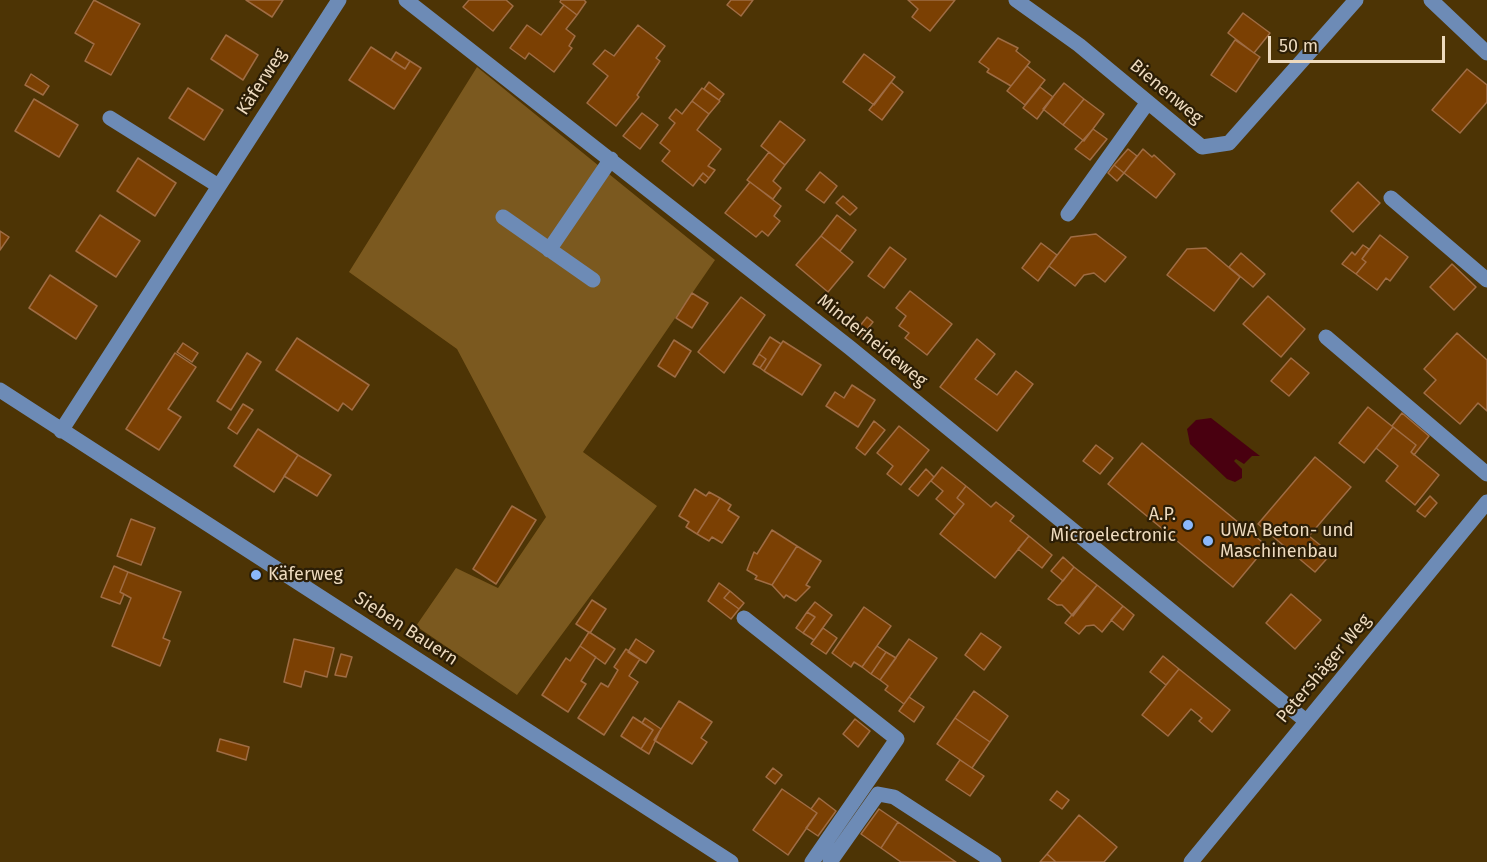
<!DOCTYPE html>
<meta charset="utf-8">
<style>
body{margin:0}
#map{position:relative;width:1487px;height:862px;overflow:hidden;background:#4d3405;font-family:"Fira Sans",sans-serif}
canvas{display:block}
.scale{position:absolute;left:1268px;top:36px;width:177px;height:27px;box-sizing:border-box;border:3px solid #eddabe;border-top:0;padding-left:8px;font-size:18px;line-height:21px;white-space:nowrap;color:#eddabe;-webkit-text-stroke:4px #2c1e06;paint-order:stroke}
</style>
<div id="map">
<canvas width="1487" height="862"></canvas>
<div class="scale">50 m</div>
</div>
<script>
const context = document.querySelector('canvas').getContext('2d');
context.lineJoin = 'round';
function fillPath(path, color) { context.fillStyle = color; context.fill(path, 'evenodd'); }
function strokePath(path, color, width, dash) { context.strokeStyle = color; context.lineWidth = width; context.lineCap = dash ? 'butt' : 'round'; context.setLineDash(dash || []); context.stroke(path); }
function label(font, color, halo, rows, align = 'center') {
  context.font = font + ' "Fira Sans",sans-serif'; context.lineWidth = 4.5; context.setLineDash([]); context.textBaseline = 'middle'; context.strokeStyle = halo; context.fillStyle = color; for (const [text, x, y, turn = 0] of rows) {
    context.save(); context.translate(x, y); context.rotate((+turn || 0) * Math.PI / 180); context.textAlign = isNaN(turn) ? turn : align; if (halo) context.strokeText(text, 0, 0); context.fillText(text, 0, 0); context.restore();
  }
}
fillPath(new Path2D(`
 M477,67l238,193 -132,192 74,54 -140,189 -101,-69 40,-58 42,20 48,-71 -89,-168 -108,-77z`), '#7b591f');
fillPath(new Path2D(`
 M1211,418l49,38h-8l-8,8 -8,-5 -2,2 8,8v9l-7,4 -8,-3 -37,-35 -3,-15 9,-9z`), '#490010');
const building = new Path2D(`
 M94,0l46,24 -29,51 -26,-14 9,-17 -19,-11z
 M246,0h37l-11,17z
 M469,0h37l7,6 -20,25 -30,-24z
 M561,0h23l2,2 -9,13 -17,-13z
 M731,0h22l-12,16 -14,-11z
 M908,0h47l-25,31 -18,-14 6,-8z
 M564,5l13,10 -11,14 9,7 -6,10 3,2 -18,24 -25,-19 -4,6 -15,-11 17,-23 14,10z
 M1243,13l27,20 -16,20 -26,-20z
 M638,25l27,21 -9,12 4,3 -23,34 2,2 -23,29 -29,-23 21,-27 -15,-12 12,-14 9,6z
 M226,35l32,20 -15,25 -32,-21z
 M998,38l20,10 -2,3 14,11 -19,24 -24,-14 2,-3 -10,-7z
 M1235,40l25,17 -24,35 -25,-17z
 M371,47l34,22 5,-8 11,7 -27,41 -45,-29z
 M396,52l14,9 -5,8 -14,-9z
 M864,54l31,23 -21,28 -31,-23z
 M1027,66l18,14 -20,25 -18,-14z
 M1467,69l20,16v17l-27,31 -28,-23z
 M31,74l18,12 -6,9 -18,-10z
 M709,82l15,12 -5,6 -15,-11z
 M891,82l12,10 -21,28 -13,-10z
 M1064,83l20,16 -21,26 -20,-16z
 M1040,87l13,10 -16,22 -14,-11z
 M188,88l35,22 -19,30 -35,-22z
 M702,88l18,13 -11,13 -17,-13z
 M34,99l44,26 -19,32 -44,-26z
 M1084,99l20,15 -20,27 -21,-16z
 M692,101l17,13 -12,16 24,19 -13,17 7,4 -6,8 -6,-5 -10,13 -31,-25 8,-10 -10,-8 15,-20 -6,-5 7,-9 6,5z
 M642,113l16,12 -18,24 -17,-13z
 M780,121l25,19 -20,25 -24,-19z
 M1093,129l14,10 -17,21 -15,-11z
 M1128,149l9,7 -13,17 -10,-8z
 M1143,149l9,8 2,-2 21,19 -19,24 -32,-25z
 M769,152l16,13 -12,16 8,7 -8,11 -26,-19z
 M138,158l38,25 -21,33 -38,-25z
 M1114,165l10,8 -7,8 -9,-8z
 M820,172l17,14 -13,17 -18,-13z
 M703,173l6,5 -4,5 -6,-5z
 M750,182l31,24 -7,10 6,5 -12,15 -6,-5 -6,6 -31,-24z
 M1358,182l22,21 -27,29 -22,-21z
 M843,196l14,12 -7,7 -14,-12z
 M100,215l40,26 -24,36 -40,-26z
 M837,215l19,15 -16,21 -19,-15z
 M0,231l9,6 -9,13z
 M1096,234l30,23 -21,25 -11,-9 -10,2 -9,11 -26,-20 22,-29z
 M1380,235l28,22 -18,24 -4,-3 -9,12 -21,-16 10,-12 -4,-3z
 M821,236l32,26 -25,30 -32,-27z
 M1041,243l16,12 -19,26 -16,-13z
 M1363,245l6,4 -7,10 4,3 -10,12 -14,-10 10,-12 3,3z
 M890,247l16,12 -22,29 -16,-12z
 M1206,248l34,29 -26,34 -47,-36 20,-26z
 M1241,253l24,21 -12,13 -24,-20z
 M1452,264l24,23 -22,23 -24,-23z
 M50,275l47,31 -21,33 -47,-31z
 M910,291l42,33 -25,31 -22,-17 4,-5 -10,-7 7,-10 -10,-8z
 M692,293l16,10 -16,25 -16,-10z
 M1268,296l37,33 -24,28 -38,-33z
 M741,297l24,18 -41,58 -26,-21z
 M867,317l6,5 -12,15 -6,-5z
 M1457,333l30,27v51l-9,-8 -18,21 -36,-31 12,-13 -12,-11z
 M770,337l11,7 -17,27 -4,-3 6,-9 -7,-5z
 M297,338l72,47 -17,25 -9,-7 -5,8 -62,-41z
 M977,339l18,15 -20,25 22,16 19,-24 17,13 -36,47 -57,-44z
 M674,340l17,11 -16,26 -17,-11z
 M783,341l38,24 -19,30 -38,-24z
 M183,343l15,10 -6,9 -15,-10z
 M175,353l21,14 -28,42 13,8 -22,33 -33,-21z
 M247,353l14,9 -30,48 -14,-9z
 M759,354l7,5 -6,9 -7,-4z
 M1291,358l18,15 -20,23 -18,-15z
 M852,385l23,15 -17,27 -32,-21 9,-14 9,6z
 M243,404l10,6 -16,24 -9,-6z
 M1368,407l25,20 -29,36 -25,-20z
 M1402,413l27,23 -15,19 -3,-3 5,-7 -24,-19z
 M874,421l11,9 -20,25 -9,-7z
 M899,426l30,24 -28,35 -14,-11 6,-8 -16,-13z
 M1393,427l23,18 -5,7 28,23 -24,30 -29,-24 12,-15 -22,-18z
 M258,429l40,26 -24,37 -40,-26z
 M1142,443l125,103 -34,41 -125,-103z
 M1096,445l17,13 -13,16 -17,-13z
 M298,455l33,20 -14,21 -33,-20z
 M1315,457l36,30 -42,49 22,18 -16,18 -57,-48z
 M942,467l24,19 -9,12 7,6 -9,11 -19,-16 7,-8 -12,-10z
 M926,469l8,8 -16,19 -9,-7z
 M966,486l25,21 5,-5 18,14 -4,5 19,15 -34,42 -55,-44 24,-30 -7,-6z
 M695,489l11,7 3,-4 11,6 -23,36 -11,-7 3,-5 -10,-6z
 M1430,496l7,7 -12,14 -8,-6z
 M720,498l11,7 -3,5 11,7 -17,26 -10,-6 -3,4 -12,-7z
 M512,506l24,14 -40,64 -23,-15z
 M131,519l24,9 -14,37 -24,-9z
 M772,530l25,16 -25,39 -17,-6 2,-3 -10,-6 7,-18 3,2z
 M1029,536l23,19 -10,13 -24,-19z
 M797,546l24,15 -15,24 4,2 -14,14 -10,-6 -2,3 -12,-13z
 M1063,557l11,10 -11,14 -12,-10z
 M114,566l14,6 -8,20 4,2 -4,10 -19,-7z
 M1074,567l23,18 -24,31 -11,-11h-5l-9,-6z
 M128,572l53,20 -18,46 7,3 -10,25 -48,-20 19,-48 -11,-6z
 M719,583l11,8 -6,7 15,11 -8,10 -23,-18z
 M1097,585l26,21 -21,26 -8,-7 -8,1 -7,8 -14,-11z
 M730,591l14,12 -5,6 -15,-11z
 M1291,594l30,26 -26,29 -29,-26z
 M592,600l14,9 -16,24 -14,-9z
 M815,602l17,13 -18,25 -11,-7 12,-16 -8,-5z
 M1123,606l11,9 -11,15 -12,-10z
 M864,607l27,19 -29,41 -8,-5 -3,5 -19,-14z
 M807,612l8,5 -12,16 -7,-5z
 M823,628l14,10 -11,16 -15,-10z
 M589,632l26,17 -10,15 -25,-18z
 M981,633l20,14 -17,23 -19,-15z
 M294,639l40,9 -7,29 -22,-6 -4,16 -17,-5z
 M636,639l18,12 -8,12 -18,-11z
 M909,639l28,19 -33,46 -19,-14 3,-4 -8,-6z
 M580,646l16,11 -15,24 5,3 -18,28 -26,-17 24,-37 4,3z
 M877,646l9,6 -15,22 -9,-7z
 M626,649l14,10 -11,17 9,6 -34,53 -26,-17 23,-35 7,4 10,-17 -4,-3z
 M886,652l10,6 -16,22 -9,-6z
 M341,654l11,3 -6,20 -11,-2z
 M1163,656l16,13 -13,16 -16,-13z
 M1179,669l51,41 -18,22 -13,-11 3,-3 -11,-9 -23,27 -26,-21z
 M974,691l34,25 -18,26 -35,-24z
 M909,697l15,10 -10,15 -15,-11z
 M679,701l33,21 -11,16 6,4 -15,22 -38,-24z
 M633,717l20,13 -12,19 -20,-13z
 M645,718l16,11 -12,25 -8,-5 12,-19 -11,-7z
 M955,718l35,24 -18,26 -35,-24z
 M855,719l15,12 -12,16 -15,-13z
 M220,739l29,8 -3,13 -29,-9z
 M960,760l24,16 -14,20 -24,-16z
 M773,768l9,7 -7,9 -9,-7z
 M782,789l35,24 -29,42 -35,-25z
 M1057,791l12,9 -7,9 -12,-9z
 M819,798l17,13 -18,25 -12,-8 11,-15 -6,-4z
 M879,809l19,13 -17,26 -20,-14z
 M1079,815l38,32 -13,15h-48l-9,-8z
 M898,822l58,40h-55l-20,-14z
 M1047,854l9,8h-16z`);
fillPath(building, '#7b4003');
strokePath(building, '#9f6c44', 1.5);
strokePath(new Path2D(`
 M406,0l443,347 457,374
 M1016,0l63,45 123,102 27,-4 127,-143
 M1431,0l56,53
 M110,118l107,67
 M1391,198l96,82
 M1068,214l80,-112
 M503,217l90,63
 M549,250l62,-91
 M1326,337l161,137
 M0,390l731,472
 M61,431l278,-431
 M744,618l153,121 -85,123
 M830,862l48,-68 16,3 100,65
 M1191,862l296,-360`), '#6d8bb6', 15);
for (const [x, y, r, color] of [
 [1188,525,6,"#8bb9fc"],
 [1208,541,6,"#8bb9fc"],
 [256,575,6,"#8bb9fc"]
]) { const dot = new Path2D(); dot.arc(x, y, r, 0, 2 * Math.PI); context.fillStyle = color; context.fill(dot); strokePath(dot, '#2c1e06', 2); }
label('18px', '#eddabe', '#2c1e06', [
 ["Käferweg",262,82,-57],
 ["Bienenweg",1166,92,40],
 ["Minderheideweg",872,341,39],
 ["Sieben Bauern",406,629,33],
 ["Petershäger Weg",1324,669,-50]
]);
label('18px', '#eddabe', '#2c1e06', [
 ["A.P.",1176,515,"right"],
 ["Microelectronic",1176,536,"right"],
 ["UWA Beton- und",1220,531],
 ["Maschinenbau",1220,552],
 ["Käferweg",268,575]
], 'left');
</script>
